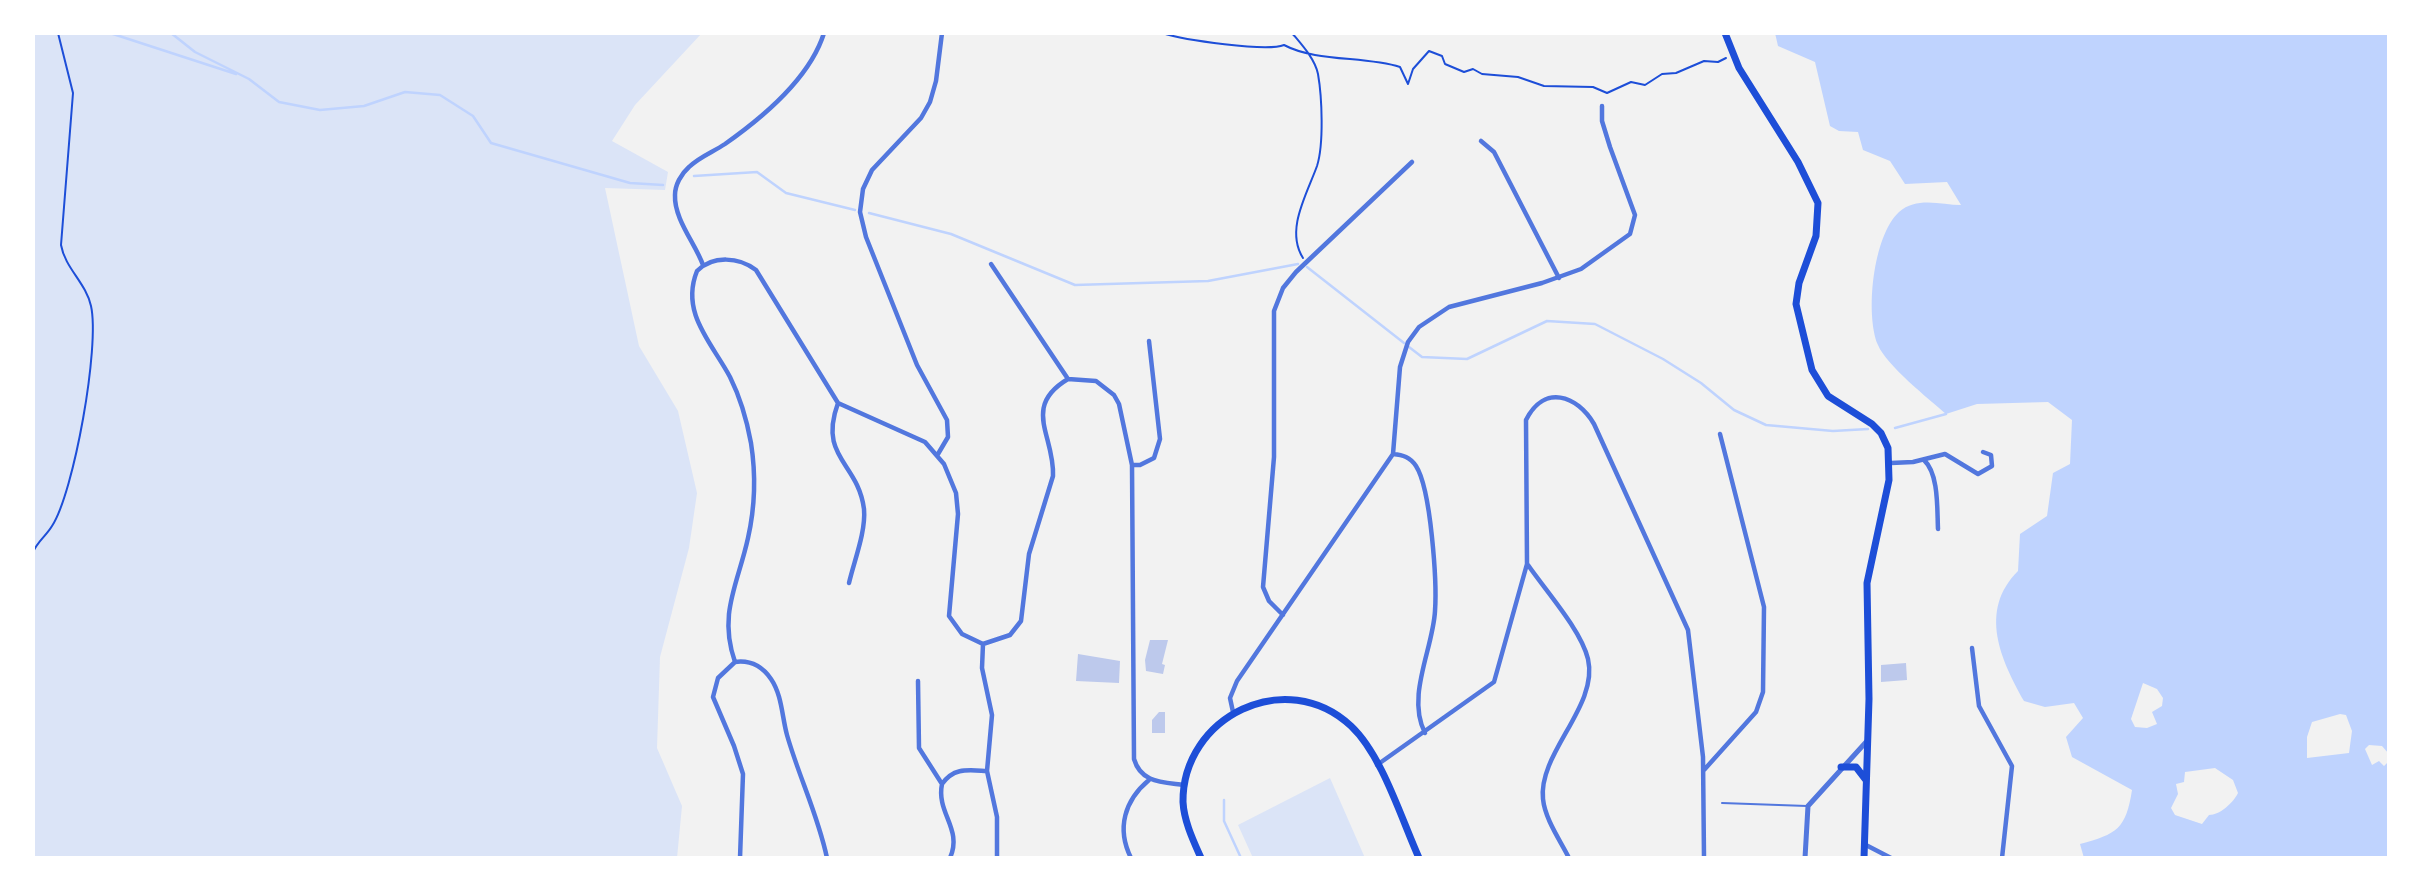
<!DOCTYPE html>
<style>
body{margin:0}
#map{position:relative;width:2422px;height:891px;overflow:hidden;background:#f2f2f2;font-family:Helvetica,sans-serif}
canvas{display:block}
.frame{position:absolute;inset:0;border:35px solid #fff;pointer-events:none}
</style>
<div id="map">
<canvas width="2422" height="891"></canvas>
<div class="frame"></div>
</div>
<script>
const context = document.querySelector('canvas').getContext('2d');
context.lineJoin = 'round';
function fillPath(path, color) { context.fillStyle = color; context.fill(path, 'evenodd'); }
function strokePath(path, color, width, dash) { context.strokeStyle = color; context.lineWidth = width; context.lineCap = dash ? 'butt' : 'round'; context.setLineDash(dash || []); context.stroke(path); }
fillPath(new Path2D(`
 M33,33h669l-67,72 -23,36 56,31 -3,18 -60,-2 34,158 39,65 19,82 -8,55 -29,109 -3,91 25,58 -5,52h-644z
 M1330,778l35,80h-112l-15,-33z`), '#dbe4f7');
fillPath(new Path2D(`
 M1775,33h614v721l-7,-8 -13,-1 -4,4 7,16 7,-4 5,5 5,-5v97h-305l-4,-14c37,-10 46,-15 52,-54l-60,-33 -6,-20 17,-19 -9,-15 -29,4 -21,-6c-23,-41 -46,-90 -6,-130l2,-37 27,-18 6,-43 17,-9 2,-44 -24,-18 -71,2 -31,10c-17,-15 -60,-49 -68,-69 -13,-31 -5,-109 21,-133 18,-16 43,-7 62,-7l-14,-23 -42,2 -15,-23 -27,-11 -5,-18 -19,-1 -9,-5 -15,-64 -37,-16zM2143,683l14,6 6,9 -1,8 -10,6 5,12 -10,4 -12,-1 -4,-8zM2340,714l6,1 6,16 -3,22 -42,5v-21l5,-15zM2215,768l18,12 5,13c-5,10 -18,22 -29,22l-7,9 -27,-9 -4,-7 7,-14 -2,-10 8,-2 1,-10z`), '#bfd3fe');
strokePath(new Path2D(`
 M110,33l126,41
 M171,33l24,19 54,27 30,23 41,8 44,-4 41,-14 35,3 33,21 18,27 139,40 33,2
 M694,176l63,-4 29,21 69,17
 M869,213l82,21 124,51 133,-4 90,-17
 M1307,267l97,76
 M1409,347l13,10 45,2 80,-38 48,3 68,35 38,24 33,27 32,15 67,6 35,-2
 M1895,428l51,-14
 M1224,800v21l17,37`), '#bfd3fe', 2.5);
fillPath(new Path2D(`
 M1150,640h18l-6,24 3,1 -2,9 -17,-3 -1,-11z
 M1078,654l42,7 -1,22 -43,-2z
 M1906,663l1,17 -26,2v-17z
 M1159,712h6v21h-13v-13z`), '#bdc9ec');
strokePath(new Path2D(`
 M1162,33c22,7 104,19 122,12 32,17 81,11 116,22l8,17 5,-15 16,-18 13,5 3,8 19,8 9,-3 9,5 36,3 26,9 49,1 14,6 24,-11 14,3 17,-11 14,-1 28,-12 14,1 8,-4
 M1292,33c10,12 23,26 26,41 4,23 6,70 -1,92 -10,28 -32,64 -14,92
 M33,552c5,-11 13,-16 19,-26 22,-34 48,-180 39,-220 -5,-23 -26,-38 -30,-61l12,-152 -15,-60`), '#1d4ed8', 2);
strokePath(new Path2D(`
 M1722,803l85,3`), '#5277de', 2);
strokePath(new Path2D(`
 M1481,141l13,11 65,126
 M991,264l77,115
 M703,265c-8,-22 -29,-46 -28,-70 0,-10 6,-21 14,-28 10,-10 24,-15 36,-23 37,-26 85,-66 99,-111
 M838,403c-20,55 20,59 26,106 2,23 -10,52 -15,74
 M938,454l10,-17 -1,-17 -30,-55 -51,-128 -6,-25 3,-23 9,-19 49,-52 9,-16 6,-21 6,-48
 M1393,454c10,1 17,3 23,12 15,23 21,116 19,145 -2,38 -29,85 -10,122
 M1924,460c15,14 13,49 14,69
 M1891,463l22,-1 32,-8 33,20 14,-8 -1,-11 -8,-3
 M1132,465h8l14,-7 6,-19 -11,-98
 M1528,565c18,26 53,65 60,94 11,47 -50,94 -45,140 2,20 17,41 26,59
 M1283,615l-14,-14 -6,-14 11,-130v-146l9,-23 13,-16 116,-110
 M983,644l27,-9 11,-14 8,-67 24,-78c2,-40 -32,-69 15,-97l28,2 18,14 5,9 13,61 2,294c7,24 28,23 50,26
 M983,644l-1,24 10,47 -5,56 10,46v41
 M1972,648l7,58 33,60 -10,92
 M735,662c-17,-48 3,-78 13,-124 7,-31 8,-63 3,-95 -4,-22 -11,-46 -21,-66 -18,-34 -50,-64 -33,-106 16,-16 42,-14 59,-1l82,133 87,39 19,22 12,29 2,21 -9,102 13,18 21,10
 M735,662c15,-2 27,4 36,17 11,16 11,38 16,56 12,42 31,80 40,123
 M735,662l-17,16 -5,19 21,49 9,28 -3,84
 M918,681l1,67 23,36
 M1233,712l-3,-14 7,-17 156,-227 7,-87 8,-25 11,-15 30,-20 93,-24 39,-14 49,-35 5,-19 -25,-68 -8,-26v-15
 M1377,765l117,-83 33,-118 -1,-144c18,-36 51,-25 68,4l94,206 15,127 1,101
 M1704,770l52,-58 7,-20 1,-85 -44,-173
 M1864,844l27,14
 M950,858c13,-29 -14,-45 -8,-74 12,-17 26,-14 45,-13
 M1131,858c-15,-30 -6,-58 18,-78`), '#5277de', 4.5);
strokePath(new Path2D(`
 M1805,858l3,-52 59,-65`), '#5277de', 5);
strokePath(new Path2D(`
 M1725,33l14,35 59,94 20,41 -2,33 -17,47 -3,21 16,66 16,26 44,28 9,9 7,15 1,32 -22,103 2,116 -5,159
 M1841,767h15l10,13
 M1201,858c-8,-18 -17,-37 -18,-56 -1,-85 103,-137 168,-76 31,29 50,92 68,132`), '#1d4ed8', 7);
</script>
